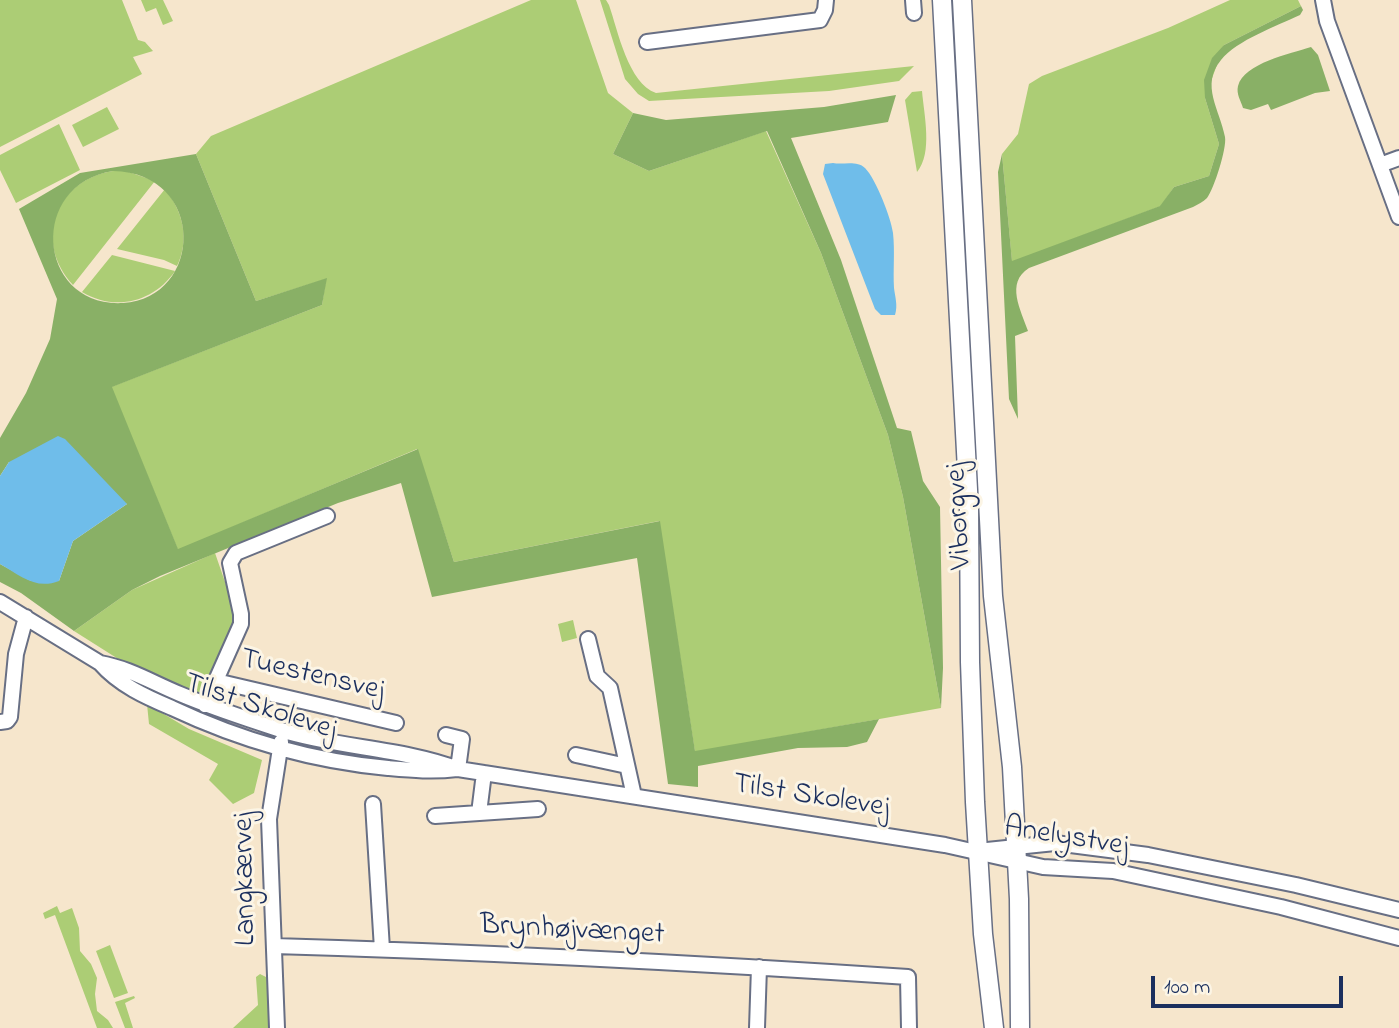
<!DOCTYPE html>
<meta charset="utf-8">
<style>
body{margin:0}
#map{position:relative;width:1399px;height:1028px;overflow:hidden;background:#f6e6cc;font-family:"Indie Flower",sans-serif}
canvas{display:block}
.scale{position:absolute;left:1151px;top:976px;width:192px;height:32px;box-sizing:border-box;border:4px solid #1b2f5e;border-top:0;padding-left:9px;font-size:21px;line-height:24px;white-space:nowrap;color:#1b2f5e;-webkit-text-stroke:5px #fcf5e5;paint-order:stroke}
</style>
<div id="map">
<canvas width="1399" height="1028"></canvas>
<div class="scale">100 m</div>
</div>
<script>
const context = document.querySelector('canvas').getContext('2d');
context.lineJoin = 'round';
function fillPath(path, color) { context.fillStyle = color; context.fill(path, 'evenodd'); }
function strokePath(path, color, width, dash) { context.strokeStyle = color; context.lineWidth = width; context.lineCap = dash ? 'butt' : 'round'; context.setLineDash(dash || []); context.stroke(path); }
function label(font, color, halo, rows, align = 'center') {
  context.font = font + ' "Indie Flower",sans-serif'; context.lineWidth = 6; context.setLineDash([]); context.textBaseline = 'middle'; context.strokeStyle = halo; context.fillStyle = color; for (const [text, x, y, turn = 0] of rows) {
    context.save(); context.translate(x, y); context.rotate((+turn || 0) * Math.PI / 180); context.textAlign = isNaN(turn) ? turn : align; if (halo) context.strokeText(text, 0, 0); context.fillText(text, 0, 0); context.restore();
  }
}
fillPath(new Path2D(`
 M0,0h122l16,40 7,2 8,9 -20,6 9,17 -142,73z
 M141,0h22l10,21 -10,4 -7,-17 -10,4z
 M531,0h45l32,93 25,20 -20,41 36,17 117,-40 55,122 67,182 15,62 38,211 -246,44 -36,-231 -205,41 -37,-113 -239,101 -67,-163 211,-82 4,-26 -70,22 -60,-147 15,-18z
 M600,0h6l3,5c9,26 19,78 47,88l258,-27 -15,15 -70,10 -180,10 -11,-7 -13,-15z
 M1230,0h68l3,6 -77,39 -19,53 14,46 -10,32 -35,11 -13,19 -149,56 -10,-108 16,-20 11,-50 13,-8 126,-48z
 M922,91c2,24 11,62 -5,81l-12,-72 7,-8z
 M107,107l12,22 -36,18 -11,-22z
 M59,124l21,46 -64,33 -16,-33v-15z
 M113,171h13l29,10 -82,104c-40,-44 -18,-105 40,-114z
 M165,189c18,23 25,50 12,77l-13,-6 -47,-11z
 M112,255l63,16c-21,31 -60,41 -93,21z
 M215,553l18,52 1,17 -33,73 -78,-33 -49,-31 58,-41z
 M573,620l4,18 -15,4 -4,-18z
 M147,704l42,25 73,31 -8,33 -21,11 -24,-24 9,-16 -69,-40z
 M57,906l3,7 12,-5 7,20 1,23 11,13 6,14 -2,16 2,17 11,9 5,8h-16l-42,-113 -10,4 -2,-6z
 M110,945l18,48 -14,5 -18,-47z
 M260,974l10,5 2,49h-39l25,-23 -2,-28z
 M134,996l1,2 -10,5 8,25h-8l-10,-26z`), '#accd75');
fillPath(new Path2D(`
 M1301,6l2,4 -3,5c-23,11 -63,25 -79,45 -21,25 -1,50 4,77 2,11 -11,52 -18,61 -4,4 -9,6 -14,9l-164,61c-24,15 -8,42 -1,63l-13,5 3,83 -9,-20 -11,-227 4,-18 10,107 148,-55 14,-19 35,-11 10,-32 -14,-46 -1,-18 8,-22 12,-13z
 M1311,47l7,8 12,36 -15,2 -44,17 -3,-6 -17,6 -8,-2c-2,-7 -7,-14 -5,-22 6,-23 52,-32 73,-39z
 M896,95l-8,27 -97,16 50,122 56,168 14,3 12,50 17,26 3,161 -2,40 -38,-211 -15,-62 -67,-182 -54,-122 -118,40 -36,-17 20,-41 33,7 158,-13z
 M196,154l60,147 71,-23 -5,27 -210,82 66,162 240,-100 36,113 206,-41 35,230 184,-32 -12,23 -20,5 -49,1 -100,18v21l-30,-3 -31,-226 -205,39 -31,-114 -63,20 -178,73 -28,14 -58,41 -53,-38 -21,-11v-18l31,17h28l14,-40 54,-37 -118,-42 -9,14v-38l26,-45 24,-54 7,-40 -38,-90 61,-36zM113,171c94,2 91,127 10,132 -85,5 -97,-118 -10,-132z`), '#89b066');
fillPath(new Path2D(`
 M833,163c10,2 24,-3 32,5 11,11 26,50 28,65 2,18 0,37 1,55 1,9 4,17 1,27h-14l-6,-6 -52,-135 2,-10z
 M58,436l7,3 62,65 -54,37 -14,40c-23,9 -38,-5 -59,-17v-88l9,-14z`), '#6fbdea');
const minor = new Path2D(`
 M913,0l1,13
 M1323,0l4,21 72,196
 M647,42l173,-22 5,-10 1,-10
 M1380,165l19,-7
 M0,602l100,61c19,22 46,34 72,45 68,32 140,53 216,60 23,2 45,4 69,1
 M588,639l9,37 13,12 24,108
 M100,663c29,5 53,20 80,31 33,14 67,25 101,36 57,18 122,18 177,39l487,76 98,22 70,4 168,36 118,31
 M216,681l180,42
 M205,705l36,-81v-10l-11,-51 6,-10 91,-37
 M0,722l7,-1 3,-4 6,-63 10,-37
 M446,735l16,4 -4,30
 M576,755l51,11
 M373,804l9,145
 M479,813l5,-40
 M435,816l103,-7
 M987,850l68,-7 93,12 148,30 103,25
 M274,946c211,6 423,17 634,31l1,51
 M277,1028l-8,-209 12,-77
 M757,1028l2,-61`);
const major = new Path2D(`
 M942,0l27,508 1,154 5,140 8,132 11,94
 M962,0l31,596 19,171 7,132 1,129`);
strokePath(minor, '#686f84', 18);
strokePath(major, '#686f84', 21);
strokePath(minor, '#fff', 14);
strokePath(major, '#fff', 18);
label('30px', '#1b2f5e', '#fcf5e5', [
 ["Viborgvej",961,516,-93],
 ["Tuestensvej",312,677,13],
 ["Tilst Skolevej",260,709,18],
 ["Tilst Skolevej",811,798,9],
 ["Anelystvej",1066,839,9],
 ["Langkærvej",247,879,-91],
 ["Brynhøjvænget",572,932,3]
]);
</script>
